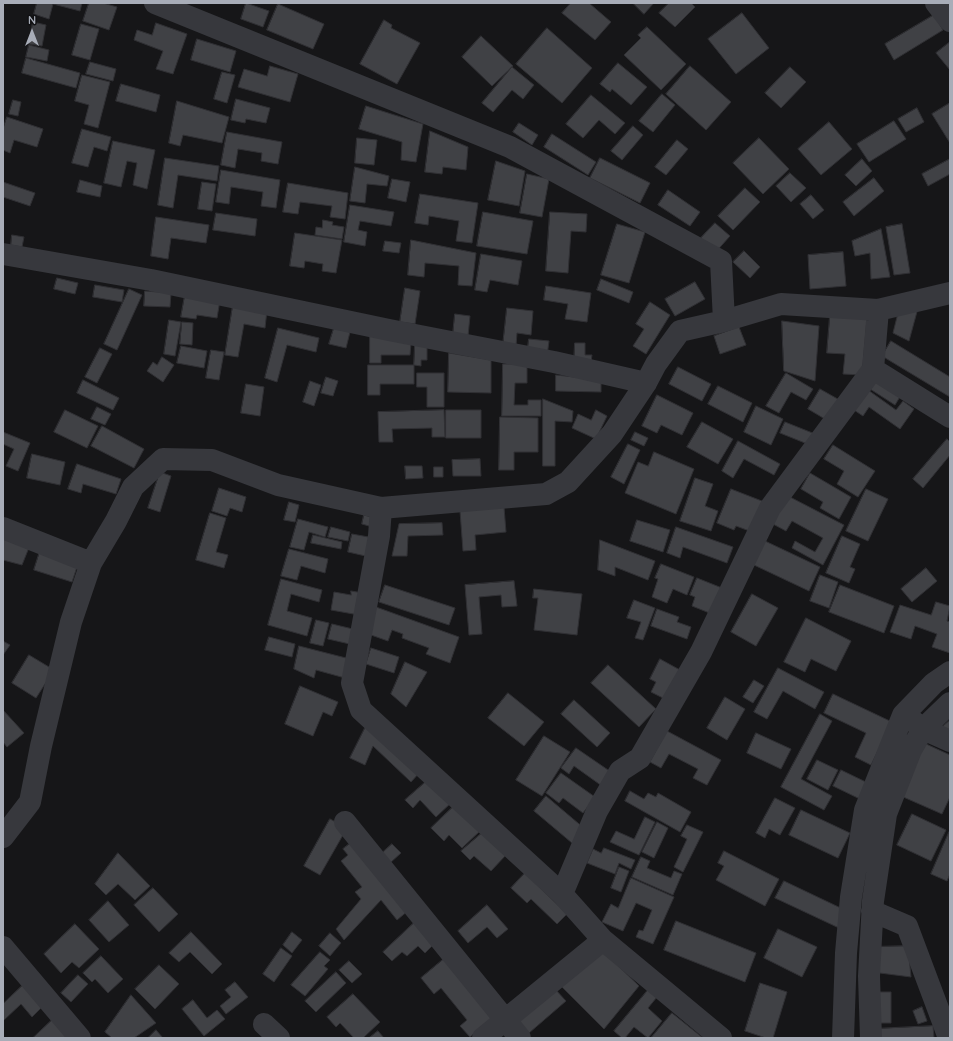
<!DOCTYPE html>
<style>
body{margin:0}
#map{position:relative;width:953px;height:1041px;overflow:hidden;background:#161618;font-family:Quicksand,sans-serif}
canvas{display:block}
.frame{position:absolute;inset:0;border:4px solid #a8adb8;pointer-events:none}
.north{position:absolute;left:12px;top:12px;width:40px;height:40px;-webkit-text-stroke:3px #111113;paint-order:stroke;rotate:0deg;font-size:11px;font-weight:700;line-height:16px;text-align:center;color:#a8adb8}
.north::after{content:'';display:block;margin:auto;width:14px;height:18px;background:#a8adb8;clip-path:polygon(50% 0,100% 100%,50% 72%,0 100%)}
</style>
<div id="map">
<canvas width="953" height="1041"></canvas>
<div class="frame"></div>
<div class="north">N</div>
</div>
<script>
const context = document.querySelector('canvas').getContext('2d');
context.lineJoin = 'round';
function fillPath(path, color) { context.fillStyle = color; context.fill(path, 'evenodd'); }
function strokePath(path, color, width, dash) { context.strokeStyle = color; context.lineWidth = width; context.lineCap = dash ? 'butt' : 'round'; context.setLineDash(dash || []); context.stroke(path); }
const building = new Path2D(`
 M37,3h45l-2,8 -27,-7 -4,15 -15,-5z
 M89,3h14l14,4 -8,23 -26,-9z
 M246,3l23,8 -6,16 -22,-8z
 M571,3h18l22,19 -16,18 -33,-27z
 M633,3h21l-10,11z
 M669,3h22l4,4 -20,20 -16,-14z
 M278,4l46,20 -11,25 -46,-19z
 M742,13l27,35 -33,26 -28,-35z
 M934,15l9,15 -49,30 -9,-16z
 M384,20l8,5 -1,3 29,15 -23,41 -37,-20z
 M33,22l13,3 -4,21 -13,-2z
 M156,23l31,11 -14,40 -17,-5 7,-18 -29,-11 3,-10 15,5z
 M81,24l18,5 -9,31 -18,-5z
 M647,27l39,37 -25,26 -37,-35 17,-17 -3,-3z
 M547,28l45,40 -30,35 -46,-39z
 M481,36l32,30 -21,20 -30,-29z
 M197,39l39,12 -6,21 -39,-12z
 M950,42v28l-14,-17z
 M29,45l20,5 -2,11 -21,-4z
 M26,58l54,15 -4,15 -54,-15z
 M90,62l26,7 -3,12 -27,-7z
 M618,63l29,24 -16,18 -19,-16 -2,3 -10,-8z
 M270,66l28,8 -8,28 -52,-15 6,-18 23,7z
 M690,66l41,36 -25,28 -40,-36z
 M512,67l22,18 -11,14 -11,-9 -19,22 -11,-9z
 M790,67l16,15 -25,26 -16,-15z
 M222,72l13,3 -8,28 -13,-4z
 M82,75l28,7 -12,46 -14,-4 5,-19 -14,-4z
 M121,84l39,11 -4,17 -40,-11z
 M662,94l13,11 -22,27 -14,-11z
 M591,95l34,28 -10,11 -16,-14 -16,18 -17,-14z
 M236,99l34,9 -4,15 -20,-4 -1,4 -14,-3z
 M13,100l8,2 -3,14 -9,-2z
 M177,101l52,16 -7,26 -39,-8 -3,11 -11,-3z
 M950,103v40l-18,-29z
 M366,106l57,18 -7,38 -15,-2 1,-18 -43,-13z
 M917,108l7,14 -18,10 -8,-13z
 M7,117l36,12 -6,18 -23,-7 -4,13 -7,-3v-21z
 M894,121l12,18 -37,23 -12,-18z
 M829,122l23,27 -31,26 -23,-26z
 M519,123l19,12 -6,10 -19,-13z
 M633,126l10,9 -21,25 -11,-9z
 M82,129l29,8 -4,14 -13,-4 -6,20 -16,-4z
 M430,131l38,16 -2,23 -23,-3 -1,7 -17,-2z
 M227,132l55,10 -4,22 -17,-3 1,-8 -24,-4 -3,19 -14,-3z
 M552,134l44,28 -8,13 -44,-28z
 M357,138l20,2 -3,25 -19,-2z
 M759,138l30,31 -26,25 -30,-31z
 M677,140l11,9 -22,26 -11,-8z
 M113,141l42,9 -8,39 -14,-4 4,-22 -10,-2 -6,26 -17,-4z
 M165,158l54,8 -2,15 -39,-6 -5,33 -15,-3z
 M600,158l50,25 -10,20 -50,-25z
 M862,159l10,12 -16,15 -11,-11z
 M950,159v15l-22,12 -6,-12z
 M496,161l29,10 -6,35 -31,-6z
 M355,167l34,9 -2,10 -20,-2 -2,19 -15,-2z
 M221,170l59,10 -4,28 -15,-2 2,-14 -32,-5 -2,17 -13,-2z
 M790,173l16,15 -15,14 -15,-16z
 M527,174l22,5 -7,38 -22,-4z
 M874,178l10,13 -30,25 -11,-14z
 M392,179l18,3 -4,20 -18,-4z
 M80,180l22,6 -2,11 -23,-5z
 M3,182l32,11 -5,13 -27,-9z
 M202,182l14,2 -4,27 -14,-2z
 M288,183l60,10 -3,26 -15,-2 2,-11 -32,-4 -2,12 -15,-2z
 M745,188l15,14 -27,28 -15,-14z
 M668,190l32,22 -10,14 -32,-21z
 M420,194l58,9 -6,40 -16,-2 3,-20 -30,-5 -1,9 -13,-2z
 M811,195l13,15 -11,9 -13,-15z
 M350,205l44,7 -3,14 -31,-5 -2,9 9,2 -2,14 -21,-4z
 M483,212l50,9 -6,33 -50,-8z
 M550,212l37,2 -1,18 -15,-1 -3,42 -22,-2z
 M216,213l41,6 -2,17 -42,-6z
 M156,217l53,8 -3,18 -35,-5 -3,21 -17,-3z
 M323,220l10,2 -1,3 12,2 -2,12 -27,-4 1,-8 6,1z
 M715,223l15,13 -16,18 -15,-14z
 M617,224l28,8 -16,51 -28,-8z
 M902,224l8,49 -16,2 -8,-48z
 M881,229l9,48 -19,2 -1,-26 -15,3 -3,-15z
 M295,233l47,7 -6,33 -14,-2 1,-7 -18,-3 -1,7 -14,-2z
 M12,235l12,2 -2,10 -11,-2z
 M411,240l65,13 -4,33 -14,-1 1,-19 -34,-3 -1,14 -16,-2z
 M385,241l16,2 -2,10 -16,-2z
 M744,251l16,16 -10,11 -17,-16z
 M843,252l3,34 -36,3 -2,-34z
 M481,254l41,7 -4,24 -28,-5 -3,12 -12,-2z
 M57,278l21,5 -3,11 -21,-5z
 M601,279l32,13 -4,11 -32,-13z
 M695,282l10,17 -30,17 -10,-17z
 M95,285l29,5 -2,12 -29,-5z
 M546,286l45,7 -4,29 -22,-3 3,-15 -24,-4z
 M405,288l15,3 -5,33 -15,-2z
 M129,289l13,6 -25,55 -13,-6z
 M145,291l26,2 -1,14 -26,-1z
 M185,295l35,5 -3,18 -20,-3 -1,4 -15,-2z
 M650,302l20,13 -24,39 -13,-8 11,-17 -8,-5z
 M233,305l34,5 -2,18 -21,-4 -6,33 -13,-2z
 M507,308l26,3 -2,24 -14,-2 -1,13 -13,-1z
 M918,308l-9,33 -16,-8 5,-20z
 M455,314l15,2 -2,20 -15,-2z
 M830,316l37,3 -5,56 -19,-1 2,-20 -18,-1z
 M169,320l12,2 -6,34 -11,-2z
 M782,321l37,5 -4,55 -31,-10z
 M182,322l11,1 -1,22 -12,-1z
 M739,327l7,18 -26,9 -6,-18z
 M278,328l41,10 -3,14 -29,-7 -10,37 -12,-4z
 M334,328l16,4 -4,16 -17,-4z
 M370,336l41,7 -1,12h-29v8h-11z
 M529,339l20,2 -2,15 -20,-2z
 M891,341l59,36v20l-68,-41z
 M575,343h10v12h7l-1,7h-17z
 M415,345h12v15h-6v6l-7,-1z
 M181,346l26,5 -3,17 -27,-5z
 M100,348l12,6 -15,29 -12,-6z
 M211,350l13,2 -5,28 -13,-2z
 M449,353l42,7v33l-43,-1z
 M162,357l12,8 -11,17 -16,-11 6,-9 4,3z
 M503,364h24v19h-12l-1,22h14v-5h13v16h-39z
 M368,365h46v19h-34v11h-12z
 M678,367l33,17 -9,17 -33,-17z
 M417,373h27v34h-17v-20h-10z
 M786,373l27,16 -7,11 -15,-8 -12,21 -13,-7z
 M556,375l45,5v12l-45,-1z
 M326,377l12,4 -5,15 -12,-3z
 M873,377l28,18 -6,10 -28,-18z
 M83,380l36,18 -6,12 -36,-17z
 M310,381l11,4 -7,21 -11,-4z
 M246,384l18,3 -4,29 -19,-3z
 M718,386l34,17 -9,19 -35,-18z
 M820,389l23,13 -13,20 -22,-13z
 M868,390l28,20 7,-9 11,8 -14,20 -31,-22 -6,9 -9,-6z
 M657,395l36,18 -11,22 -21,-10 -4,8 -15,-7z
 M543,399l30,12 -1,11 -17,-1v45h-12z
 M756,406l27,13 -12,26 -27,-13z
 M97,407l14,7 -6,11 -14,-6z
 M65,410l33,16 -11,22 -33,-16z
 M444,410l1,27h-13v-9l-40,1 1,13h-14l-1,-30z
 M446,410h35v28h-35z
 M596,410l11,6 -11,23 -24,-11 6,-14 13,6z
 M500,417l38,1v34h-24v18h-15z
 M702,422l31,17 -15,25 -31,-17z
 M785,422l30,12 -5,11 -30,-12z
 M102,426l42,23 -10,19 -43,-22z
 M3,432l27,11 -12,28 -12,-5 8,-17 -11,-5z
 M635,432l13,6 -4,8 -13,-6z
 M947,439l3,3v13l-27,33 -10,-9z
 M738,441l42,23 -6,11 -30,-16 -11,19 -11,-7z
 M628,444l12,6 -16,34 -13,-7z
 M833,445l42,26 -17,26 -21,-13 7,-13 -20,-12z
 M654,452l40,17 -18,45 -51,-21 13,-31 10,4z
 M32,454l33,8 -5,23 -33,-7z
 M480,459l1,17h-28l-1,-16z
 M77,464l44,15 -5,15 -33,-10 -2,9 -13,-4z
 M405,466h17l1,12 -17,1z
 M434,467h9v10h-9z
 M160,472l11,4 -11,36 -12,-4z
 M810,473l41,24 -12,22 -19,-11 3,-6 -22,-13z
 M695,478l18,6 -8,22 13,5 -7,20 -31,-10z
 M219,488l27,9 -4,15 -12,-4 -3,8 -15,-5z
 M731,489l36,14 -12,30 -19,-7 -2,4 -17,-7z
 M866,489l22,10 -20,42 -22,-10z
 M788,496l56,29 -21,40 -31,-17 3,-7 20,11 8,-14 -31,-17 -6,10 -13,-7z
 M289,502l10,3 -4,17 -11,-2z
 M504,507l2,25 -31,3 1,15 -13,1 -3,-40z
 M210,513l16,5 -10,34 12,3 -4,13 -28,-8z
 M364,515l14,4 -2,9 -14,-4z
 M298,519l30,8 -3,10 -16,-5 -5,18 -14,-3z
 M637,520l33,10 -7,22 -33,-11z
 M442,523l1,12 -35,1 -1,20h-15l7,-32z
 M331,527l19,5 -2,9 -20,-4z
 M676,527l57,20 -6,16 -44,-16 -3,11 -13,-5z
 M352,534l22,4 -4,19 -22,-5z
 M313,535l29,7 -1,7 -30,-6z
 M842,536l18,8 -10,23 5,2 -6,14 -23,-10z
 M3,537l27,8 -8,20 -19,-5z
 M600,540l55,21 -7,19 -33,-13v9l-17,-6z
 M765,541l55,26 -11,24 -55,-26z
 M289,549l39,10 -3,14 -24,-7 -4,14 -16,-4z
 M40,551l38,13 -6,18 -38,-12z
 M661,564l33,13 -7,18 -14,-6 -6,14 -15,-6 6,-18 -3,-1z
 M926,568l11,13 -25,21 -11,-13z
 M820,575l18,7 -9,26 -19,-7z
 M697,578l25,10 -10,26 -20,-8 3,-9 -5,-2z
 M281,579l41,11 -3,12 -28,-8 -4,17 25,7 -5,18 -39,-11z
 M514,581l3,25 -15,1 -1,-12 -22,2 3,37 -13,1 -4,-50z
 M385,585l70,23 -6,17 -70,-23z
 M840,585l54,21 -10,27 -55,-21z
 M534,589l48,5 -5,41 -43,-5 4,-32h-5z
 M351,591l12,2 -4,22 -28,-5 3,-18 17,3z
 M752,594l26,14 -22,38 -25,-14z
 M634,600l21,8 -12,32 -8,-2 6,-16 -14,-4z
 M936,602l14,4 -3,15 3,1v31l-18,-6 5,-13 -22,-8 -4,13 -21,-7 10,-27 31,10z
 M376,607l83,30 -9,26 -24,-9 3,-6 -27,-10 1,-4 -11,-4 -4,11 -17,-6z
 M657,609l22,8 -2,5 14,5 -4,12 -36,-13z
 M806,618l45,23 -15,30 -25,-12 -6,13 -21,-10z
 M316,620l13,3 -6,23 -13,-3z
 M332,624l25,6 -3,15 -26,-6z
 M269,637l26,7 -3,13 -27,-7z
 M3,641l7,4 -7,10z
 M299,646l51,13 -5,19 -29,-8 -2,8 -20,-9z
 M371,648l28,9 -5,16 -28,-9z
 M29,655l25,15 -18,28 -24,-15z
 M660,659l20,11 -15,29 -14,-7 5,-10 -6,-3z
 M405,662l22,10 -21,35 -15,-13z
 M608,665l48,44 -17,18 -48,-44z
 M778,668l46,24 -9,17 -32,-18 -16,28 -13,-7z
 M754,680l10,6 -11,17 -10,-6z
 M300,686l38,16 -6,14 -9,-4 -10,24 -28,-12z
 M508,693l36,29 -20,24 -36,-28z
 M833,694l59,28 -21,43 -16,-8 11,-24 -42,-20z
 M725,697l20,12 -18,31 -20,-12z
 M574,700l36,33 -13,14 -36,-33z
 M3,710l21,23 -17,14 -4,-5z
 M820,714l12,7 -31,58 31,17 -8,14 -43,-23z
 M950,720v13l-9,-5z
 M368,722l52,50 -9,10 -38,-36 -8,19 -15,-7z
 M667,731l54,29 -14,25 -14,-7 5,-9 -29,-15 -8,14 -11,-6z
 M756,733l35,16 -10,20 -34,-16z
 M544,736l26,16 -28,44 -26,-16z
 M924,743l26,12v42l-8,17 -41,-18z
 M576,748l35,24 -9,14 -28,-20 -5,8 -8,-6z
 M817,760l21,10 -10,20 -21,-11z
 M841,770l29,14 -8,16 -29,-14z
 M561,773l34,24 -12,16 -20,-15 -4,5 -13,-10z
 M429,779l23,23 -16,15 -16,-17 -7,8 -8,-8z
 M630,791l14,8 4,-6 8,4 2,-4 33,19 -11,20 -55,-31z
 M546,796l39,33 -13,14 -38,-32z
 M775,798l20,10 -15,27 -11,-6 -4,9 -9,-5z
 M455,805l25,26 -18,17 -13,-13 -5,6 -13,-13z
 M801,810l49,23 -12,25 -49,-23z
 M912,814l34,16 -15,31 -34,-16z
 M645,817l10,5 -16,33 -29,-13 6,-11 18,8z
 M330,819l17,9 -27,47 -16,-9z
 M657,822l11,6 -14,30 -12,-6z
 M687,825l16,7 -20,40 -9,-5 13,-28 -6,-3z
 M949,832l1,42 -3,7 -16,-7z
 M482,833l24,22 -15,16 -17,-15 -4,4 -9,-9z
 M353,841l56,69 -12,10 -16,-20 -37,40 -8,-11 25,-30 -6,-7 7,-5 -21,-26 7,-6 -5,-6z
 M392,844l9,9 -11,10 -9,-9z
 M604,848l31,12 -4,9 -12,-6 -4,11 -28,-11 6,-14 8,4z
 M724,851l55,28 -14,27 -49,-26 8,-14 -6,-3z
 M118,853l32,33 -15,14 -17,-16 -12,11 -11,-11z
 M641,857l9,4 -3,7 24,10 3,-7 8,3 -9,21 -41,-18z
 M619,867l10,4 -8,21 -10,-4z
 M525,873l42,41 -10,10 -26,-25 -4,4 -16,-15z
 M631,878l43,19 -21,47 -17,-7 3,-7 4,1 9,-21 -16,-7 -13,28 -21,-9 9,-18 7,4z
 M784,881l63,30 -8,17 -64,-30z
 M153,888l25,26 -19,18 -25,-27z
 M108,901l21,24 -20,17 -20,-22z
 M487,905l21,24 -11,9 -10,-11 -19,16 -10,-12z
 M416,921l19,22 -10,10 -7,-7 -11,10 -5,-4 -10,9 -9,-9z
 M676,921l80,32 -11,29 -81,-32z
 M75,924l24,25 -20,19 -7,-6 -11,11 -17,-19z
 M778,929l39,18 -15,30 -38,-19z
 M191,932l31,32 -10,10 -22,-22 -11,10 -10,-9z
 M292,932l10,8 -10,13 -9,-8z
 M330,933l11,10 -11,13 -11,-10z
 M908,946l3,31 -39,-5 -1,-25z
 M281,948l11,8 -18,26 -11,-8z
 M600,948l39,38 -35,43 -43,-43z
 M320,952l10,8 -6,6 4,3 -23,27 -14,-11z
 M101,956l22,23 -15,14 -13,-14 -3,3 -9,-9z
 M445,958l49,59 -24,20 -10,-11 7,-6 -26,-32 -7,6 -13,-16z
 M349,961l13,13 -10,9 -13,-13z
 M159,965l20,19 -24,25 -20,-20z
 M336,972l10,11 -30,29 -11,-11z
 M78,975l10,9 -17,18 -10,-9z
 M235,982l13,15 -22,17 -6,-8 11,-9 -6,-7z
 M760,983l27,9 -14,46h-7l-21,-7z
 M23,985l19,22 -10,10 -11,-13 -18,17v-17z
 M555,989l11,12 -37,32 -11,-12z
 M648,990l9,7 -9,11 14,13 -14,17 -14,-11 -9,11h-3l-8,-7z
 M873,992h18v31h-18z
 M353,994l27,28 -17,16h-9l-14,-15 -4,4 -9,-10z
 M131,995l25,28 -22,15h-22l-7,-6z
 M193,1000l14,18 10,-8 8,9 -21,17 -22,-27z
 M922,1007l5,14 -9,3 -5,-13z
 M672,1013l31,25h-52z
 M52,1020l16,18h-35z
 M933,1026l1,12h-60l-1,-9z
 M156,1030l7,8h-15z
 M378,1031l6,7h-15z`);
fillPath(building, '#404145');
strokePath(building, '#303034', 1);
strokePath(new Path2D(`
 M155,3l355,144 211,114 3,60
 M936,3l14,18
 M3,254l148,26 238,50 165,32 92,21
 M878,310l-5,59 77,48
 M381,508l-2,28 -27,147 9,27 201,184 41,46 118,98
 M3,528l88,35
 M913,721l10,8 27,12
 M345,822l175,216
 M3,837l27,-35 11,-56 30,-124 20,-59 25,-42 17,-34 30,-28 49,1 66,25 103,23 165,-14 22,-12 44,-48 34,-51 10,-19 24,-33 44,-10 57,-17 97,6 72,-17
 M562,894l35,-83 23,-40 20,-13 61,-106 69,-144 103,-139
 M872,911l35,15 42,112
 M3,947l77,91
 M264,1024l15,14
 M483,1038l120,-98
 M843,1038l3,-85 5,-56 14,-87 38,-95 31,-32 16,-11
 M871,1038l-2,-62 4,-75 13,-87 25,-64 12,-21 27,-26`), '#37383d', 22);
</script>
